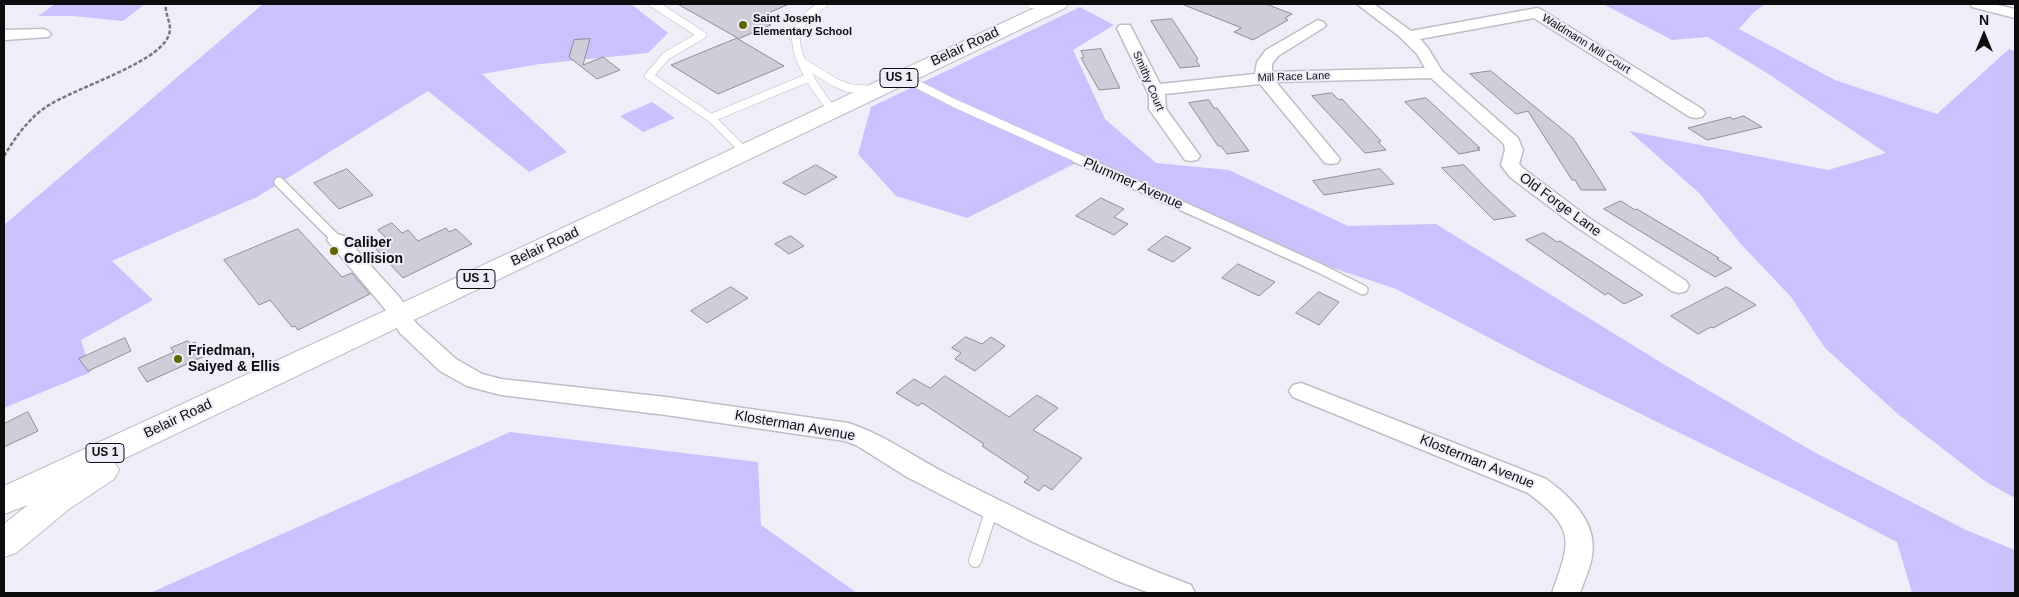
<!DOCTYPE html>
<style>
body{margin:0}
#map{position:relative;width:2019px;height:597px;overflow:hidden;background:#efeef8;font-family:Arial,sans-serif}
canvas{display:block}
.frame{position:absolute;inset:0;border:5px solid #0d0d10;pointer-events:none}
.north{position:absolute;left:1959px;top:10px;width:50px;height:50px;-webkit-text-stroke:4px #efeef8;paint-order:stroke;rotate:0deg;font-size:14px;font-weight:700;line-height:20px;text-align:center;color:#0d0d10}
.north::after{content:'';display:block;margin:auto;width:18px;height:22px;background:#0d0d10;clip-path:polygon(50% 0,100% 100%,50% 72%,0 100%)}
</style>
<div id="map">
<canvas width="2019" height="597"></canvas>
<div class="frame"></div>
<div class="north">N</div>
</div>
<script>
const context = document.querySelector('canvas').getContext('2d');
context.lineJoin = 'round';
function fillPath(path, color) { context.fillStyle = color; context.fill(path, 'evenodd'); }
function strokePath(path, color, width, dash) { context.strokeStyle = color; context.lineWidth = width; context.lineCap = dash ? 'butt' : 'round'; context.setLineDash(dash || []); context.stroke(path); }
function label(font, color, halo, rows, align = 'center') {
  context.font = font + ' Arial,sans-serif'; context.lineWidth = 4; context.setLineDash([]); context.textBaseline = 'middle'; context.strokeStyle = halo; context.fillStyle = color; for (const [text, x, y, turn = 0] of rows) {
    context.save(); context.translate(x, y); context.rotate((+turn || 0) * Math.PI / 180); context.textAlign = isNaN(turn) ? turn : align; if (halo) context.strokeText(text, 0, 0); context.fillText(text, 0, 0); context.restore();
  }
}
fillPath(new Path2D(`
 M55,4h90l-22,17 -50,-5h-35z
 M263,4h368l37,29 -20,20 -108,11 -58,10 85,78 -38,20 -101,-81 -171,106 -145,64 41,39 -72,40 10,32 -87,36v-183z
 M1603,4h162l-12,9 -14,16 96,51 102,34 72,-65 6,2v447l-29,-16 -87,-67 -74,-67 -34,-51 -51,-54 -41,-50 -70,-62 199,39 58,-17 -116,-78 -62,-38 -36,3z
 M1080,7l34,18 -41,25 32,69 51,44 73,7 119,56 88,-2 229,141 149,87 152,78 49,20v43h-103l-15,-51 -101,-52 -255,-125 -145,-76 -66,-22 -242,-110 -121,61 -71,-22 -38,-42 13,-47z
 M652,102l23,16 -32,14 -23,-16z
 M510,432l248,30 3,63 96,68h-707z`), '#ccc0fe');
const building = new Path2D(`
 M678,4h111l-32,14 14,7 -33,14 46,27 -66,28 -47,-29 66,-27z
 M1182,4h84l26,10 -7,4 3,2 -35,20 -19,-8 7,-4z
 M1172,19l26,40 -2,1 4,6 -20,2 -29,-47z
 M590,39l-7,26 20,-8 17,13 -23,9 -28,-22 5,-17z
 M1101,49l9,19 10,20 -21,2 -18,-32 3,-1 -3,-6z
 M1491,71l82,67 33,52h-25l-6,-10h-3l-44,-69 -12,3 -46,-40z
 M1332,93l7,7 3,-1 39,42 -3,1 8,8 -21,3 -53,-57z
 M1426,98l54,50h-3l3,2 -21,4 -54,-52z
 M1209,100l5,8h3l32,43 -22,3 -6,-8h-3l-29,-43z
 M1744,116l18,11 -55,13 -19,-12 42,-11 3,2z
 M816,165l21,12 -32,18 -22,-12z
 M1464,165l24,25 28,26 -22,4 -52,-52z
 M347,169l26,26 -34,14 -25,-26z
 M1380,169l14,15 -70,11 -11,-14z
 M1101,198l23,11 -10,8 14,7 -14,11 -38,-19z
 M1621,201l14,9 2,-1 82,49 -2,1 15,9 -17,9 -111,-68z
 M392,223l10,10 6,-3 10,11 28,-13 3,4 7,-3 16,15 -69,34 -30,-32 15,-6 -10,-10z
 M298,229l44,48 10,-4 18,21 -72,36 -3,-4 -3,1 -22,-27 -11,5 -35,-45z
 M1544,233l13,9 3,-1 83,54 -19,9 -16,-11 -3,2 -79,-55z
 M791,236l13,10 -15,8 -14,-10z
 M1166,236l25,12 -18,14 -25,-12z
 M1238,264l37,18 -16,14 -37,-18z
 M731,287l17,11 -41,25 -16,-12z
 M1727,287l29,18 -43,23 -2,-1 -13,7 -27,-18z
 M1319,292l20,10 -20,23 -23,-12z
 M966,337l16,7 9,-7 14,9 -30,25 -20,-12 6,-6 -9,-5z
 M125,338l6,13 -43,20 -9,-12z
 M188,341l3,3 4,-2 10,14 -58,26 -9,-14 36,-16 -3,-4z
 M945,376l64,41 28,-22 21,13 -25,22 49,28 -30,32 -8,-5 -5,6 -15,-9 5,-5 -47,-31 2,-2 -62,-41 -4,3 -22,-13 18,-14 16,9z
 M28,412l10,19 -34,16v-23z`);
fillPath(building, '#cfcdd7');
strokePath(building, '#8f8d96', 1);
const serviceFar2 = new Path2D(`
 M654,4l48,31 -36,21 -17,20 62,42 34,34
 M823,4c-9,7 -20,14 -25,25 -10,23 20,63 34,81
 M1031,4l23,1
 M805,64l29,18 14,6 25,2
 M903,77l51,26 125,56
 M711,118l99,-41`);
const serviceFar1 = new Path2D(`
 M1076,158l243,110 44,22
 M279,182l58,58`);
const service = new Path2D(`
 M975,561l17,-52`);
const minor = new Path2D(`
 M1357,4h17l37,27 126,-23 5,2 160,99 3,4 -3,4 -6,1 -6,-1 -156,-99 -114,21 8,9 14,23 76,67 5,12 -4,14 5,5 65,49 97,63 3,5 -3,5 -7,2 -7,-2 -97,-65 -65,-49 -9,-12 4,-15 -1,-6 -73,-66 -155,4 64,77 -3,4 -6,1 -6,-1 -65,-79 -95,10 1,15 34,47 -3,4 -6,1 -6,-1 -36,-51v-14l-32,-67 3,-3h10l30,59 95,-10 2,-12 9,-12 52,-30 5,2 3,3 -3,3 -45,28 -6,8v8l153,-4 -8,-14 -17,-17z
 M1970,4h23l22,5v9l-43,-11z
 M43,29l5,2 3,3 -3,3 -44,3v-10z
 M337,234l7,2 57,63 15,24 40,36 26,15 19,5 165,18 182,26c36,11 67,35 101,52 79,40 158,79 242,110l4,8h-45l-35,-13 -84,-39 -124,-64 -51,-32 -11,-4 -179,-26 -165,-20 -34,-9 -27,-15 -40,-38 -15,-24 -58,-69 3,-4z
 M1301,383l245,96c24,17 52,44 46,77 -2,13 -8,25 -12,37h-28c19,-52 24,-64 -24,-100l-235,-96 -4,-6 4,-6z`);
const trunk = new Path2D(`
 M1043,4h25l-3,4 -950,455 4,7 -5,9 -45,30 -53,44 -12,4v-33l24,-19 -24,9v-28l385,-177z`);
strokePath(serviceFar2, '#bfbec7', 9);
strokePath(serviceFar1, '#bfbec7', 12);
strokePath(service, '#bfbec7', 14);
strokePath(minor, '#bfbec7', 3);
strokePath(trunk, '#bfbec7', 2);
strokePath(new Path2D(`
 M4,156c11,-18 24,-37 42,-49 28,-19 110,-43 122,-70 6,-12 -4,-22 -2,-33`), '#77777d', 2.5, [4, 2]);
strokePath(serviceFar2, '#fff', 8);
strokePath(serviceFar1, '#fff', 9);
strokePath(service, '#fff', 12);
fillPath(minor, '#fff');
fillPath(trunk, '#fff');
for (const [x, y, r, color] of [
 [743,25,5,"#5f6501"],
 [334,251,5,"#5f6501"],
 [178,359,5,"#5f6501"]
]) { const dot = new Path2D(); dot.arc(x, y, r, 0, 2 * Math.PI); context.fillStyle = color; context.fill(dot); strokePath(dot, '#efeef8', 2); }
label('bold 11px', '#0d0d10', '#efeef8', [
 ["Saint Joseph",753,19],
 ["Elementary School",753,32]
], 'left');
label('11px', '#0d0d10', '#efeef8', [
 ["Waldmann Mill Court",1586,44,32],
 ["Mill Race Lane",1294,77,-2],
 ["Smithy Court",1148,81,67]
]);
for (const [x, y, w] of [
 [899,78,38],
 [476,279,38],
 [105,453,38]
]) { const box = new Path2D(); box.roundRect(x - w / 2, y - 9.5, w, 19, 4); context.fillStyle = '#efeef8'; context.fill(box); strokePath(box, '#0d0d10', 1); }
label('bold 12px', '#0d0d10', null, [
 ["US 1",899,78],
 ["US 1",476,279],
 ["US 1",105,453]
]);
label('14px', '#0d0d10', '#efeef8', [
 ["Belair Road",965,47,-25],
 ["Plummer Avenue",1133,184,24],
 ["Old Forge Lane",1560,205,36],
 ["Belair Road",545,247,-25],
 ["Belair Road",178,419,-25],
 ["Klosterman Avenue",795,426,10],
 ["Klosterman Avenue",1477,462,22]
]);
label('bold 14px', '#0d0d10', '#efeef8', [
 ["Caliber",344,243],
 ["Collision",344,259],
 ["Friedman,",188,351],
 ["Saiyed & Ellis",188,367]
], 'left');
</script>
